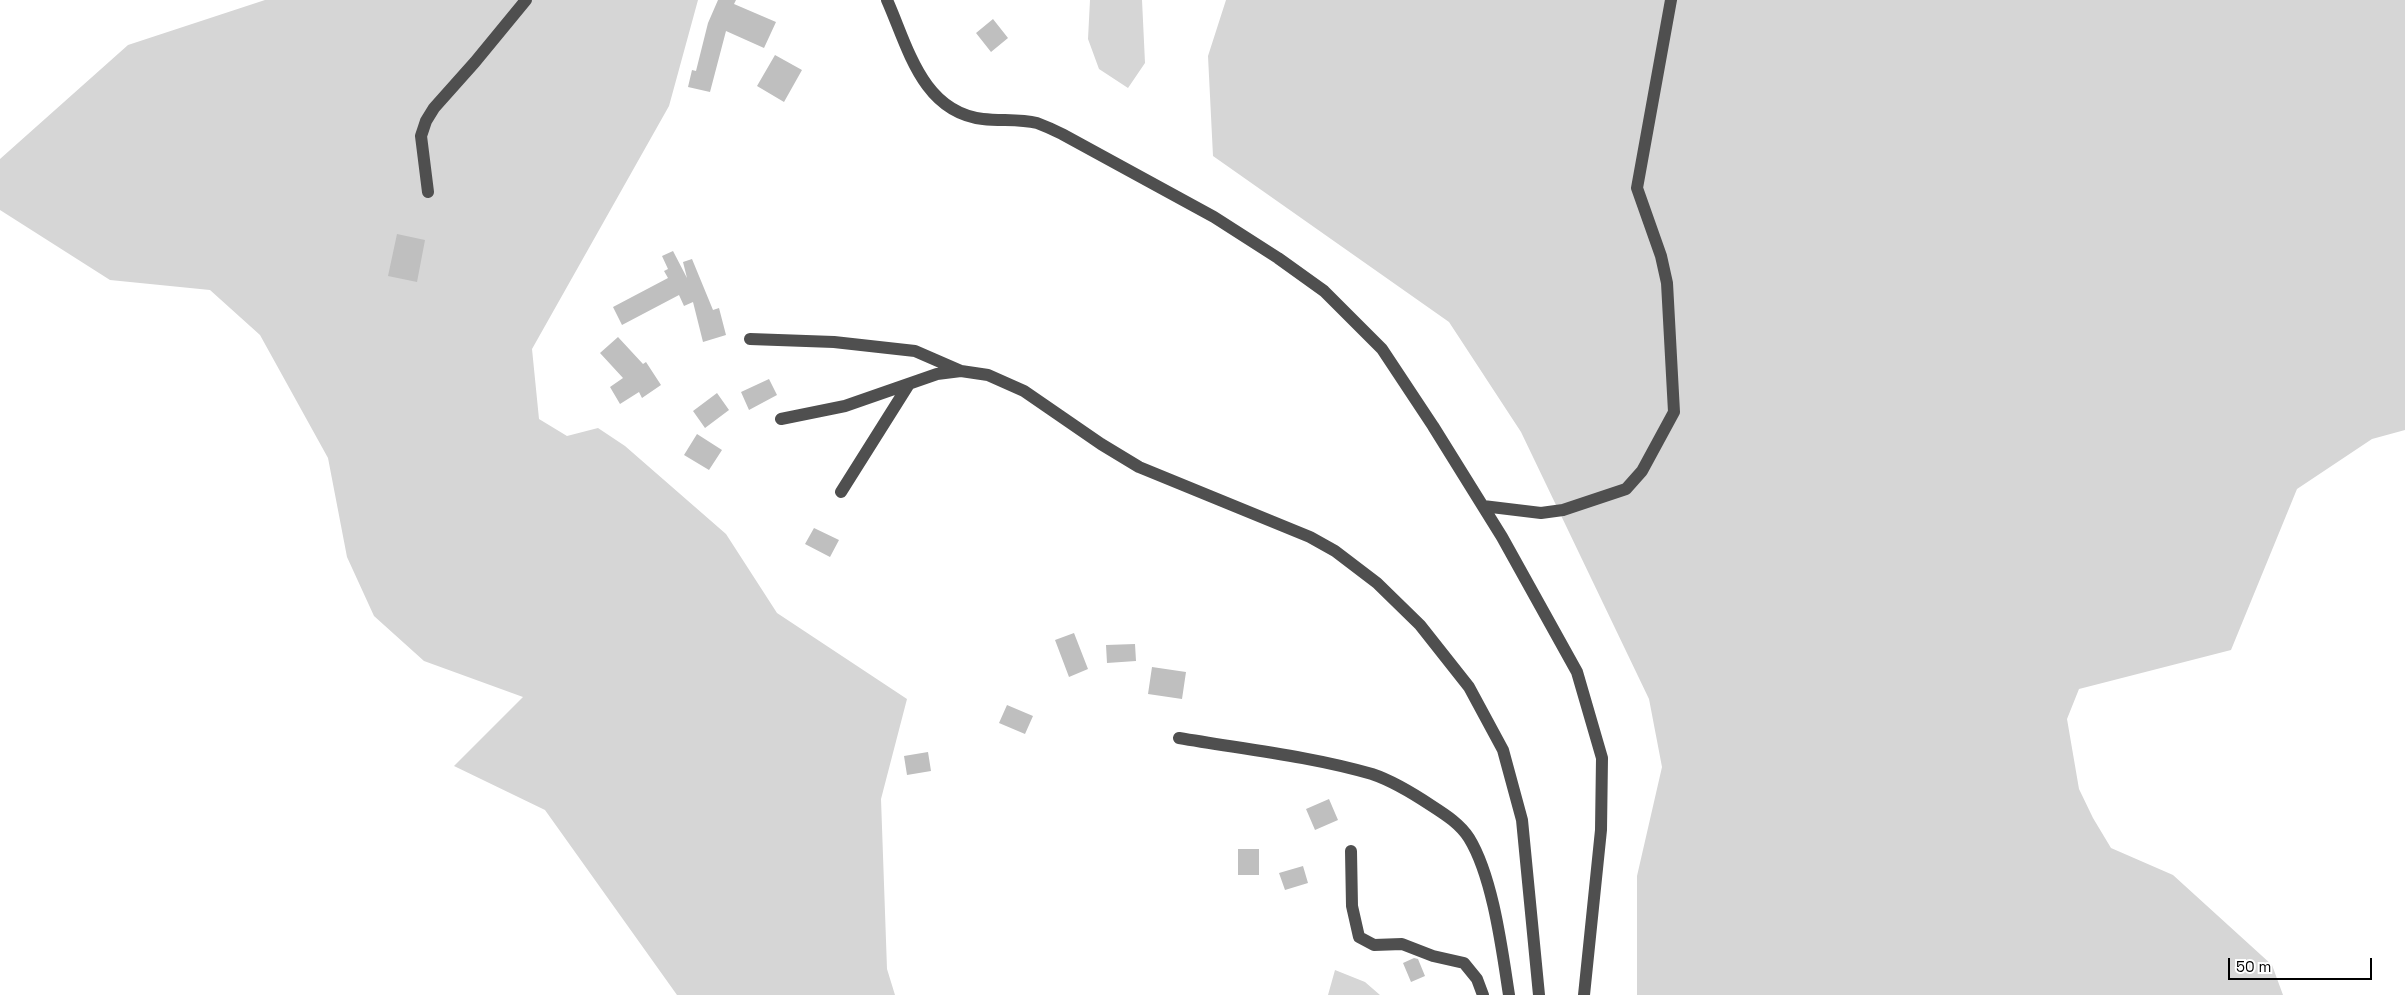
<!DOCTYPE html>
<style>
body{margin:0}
#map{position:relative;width:2405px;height:995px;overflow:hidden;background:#fff;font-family:"Space Grotesk",sans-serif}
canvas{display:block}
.scale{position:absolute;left:2228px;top:958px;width:144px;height:22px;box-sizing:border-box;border:2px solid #000;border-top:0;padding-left:6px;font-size:15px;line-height:18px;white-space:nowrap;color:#000;-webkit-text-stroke:4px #fff;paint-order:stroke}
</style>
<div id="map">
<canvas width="2405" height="995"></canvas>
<div class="scale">50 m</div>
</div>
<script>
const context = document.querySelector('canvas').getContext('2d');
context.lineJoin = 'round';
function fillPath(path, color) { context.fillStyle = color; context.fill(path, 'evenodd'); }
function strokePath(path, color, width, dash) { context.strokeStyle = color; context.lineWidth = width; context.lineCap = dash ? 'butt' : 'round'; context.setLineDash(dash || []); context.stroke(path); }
fillPath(new Path2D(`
 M265,0h433l-29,106 -137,243 7,70 28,17 31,-8 27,18 101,88 51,79 130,86 -26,100 6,170 8,26h-218l-132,-185 -91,-44 69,-69 -99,-36 -50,-45 -27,-59 -19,-99 -68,-123 -50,-45 -100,-10 -110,-70v-51l128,-114z
 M1090,0h52l3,63 -17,25 -29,-19 -11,-30z
 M1226,0h1179v430l-33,9 -75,50 -66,161 -152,39 -12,30 12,70 14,29 18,30 62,27 99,90 11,30h-646v-119l25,-109 -13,-68 -128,-267 -72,-110 -236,-166 -5,-100z
 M1335,970l30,12 15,13h-52z`), '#d6d6d6');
fillPath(new Path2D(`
 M718,0h18l-2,4 42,18 -12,26 -38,-17 -16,61 -22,-5 4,-17 4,1 12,-48z
 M993,19l15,19 -17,14 -15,-19z
 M775,55l27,15 -18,32 -27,-16z
 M397,234l28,6 -8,42 -29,-6z
 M673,251l14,27 -4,-16 9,-3 21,51 6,-2 7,27 -23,7 -10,-40 -9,4 -5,-11 -57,30 -9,-18 55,-29 -4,-7 4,-2 -6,-13z
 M618,337l25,27 3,-2 15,23 -19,13 -3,-6 -19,12 -10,-17 13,-9 -23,-25z
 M769,379l8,16 -28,15 -8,-18z
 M717,393l12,17 -24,18 -12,-17z
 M697,434l25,16 -13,20 -25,-15z
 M814,528l25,12 -9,17 -25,-13z
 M1074,633l14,36 -19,8 -14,-37z
 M1135,644l1,17 -29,2 -1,-18z
 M1152,667l34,5 -4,27 -34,-5z
 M1007,705l26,11 -8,18 -26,-11z
 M928,752l3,19 -24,4 -3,-19z
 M1329,799l9,21 -23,10 -9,-21z
 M1238,849h21v26h-21z
 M1303,866l5,17 -23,7 -6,-17z
 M1414,958l4,1 7,17 -14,6 -8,-19z`), '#bfbfbf');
strokePath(new Path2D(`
 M887,0c21,47 35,112 96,119 18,2 37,0 54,4 8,3 17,7 25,11l152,83 64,41 46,33 58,58 51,77 69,111 75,135 25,86 -1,72 -17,165
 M428,192l-7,-56 5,-15 8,-13 41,-46 51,-62
 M750,339l84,3 81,9 46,20 27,4 36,16 77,53 38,23 171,70 25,14 42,32 43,42 49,62 34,63 19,70 17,175
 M781,419l64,-13 92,-32 24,-3
 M841,492l68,-108
 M1483,506l58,7 22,-3 63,-21 16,-18 32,-59 -7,-129 -6,-27 -24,-68 34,-188
 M1179,738c64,11 131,18 193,36 21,7 42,20 60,32 14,9 28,18 37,32 24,39 33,112 40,157
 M1351,851l1,55 7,31 15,8 28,-1 31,12 31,7 13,16 6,16`), '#4f4f4f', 12);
</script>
